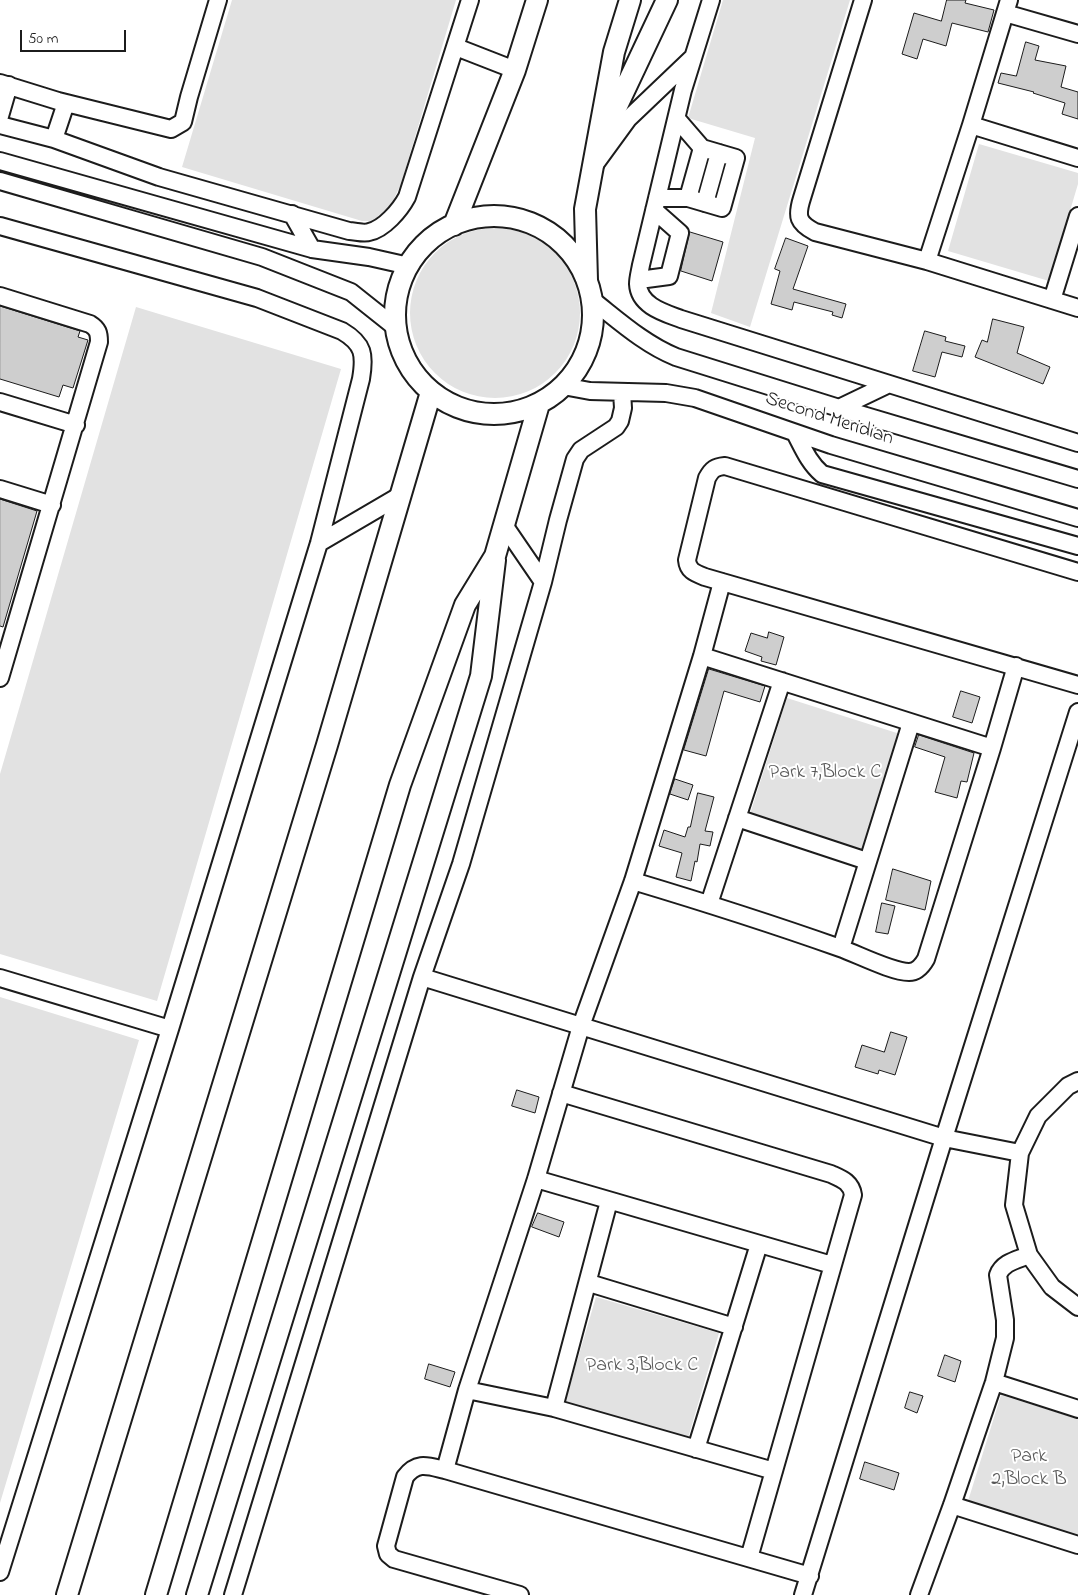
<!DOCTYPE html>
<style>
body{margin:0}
#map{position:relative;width:1078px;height:1595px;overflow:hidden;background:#fff;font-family:"Indie Flower",sans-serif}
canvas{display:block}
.scale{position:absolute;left:20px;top:30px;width:106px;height:22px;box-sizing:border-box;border:2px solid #1c1c1c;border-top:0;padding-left:6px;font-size:15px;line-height:18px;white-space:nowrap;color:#1c1c1c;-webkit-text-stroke:4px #fff;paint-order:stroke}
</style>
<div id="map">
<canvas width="1078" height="1595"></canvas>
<div class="scale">50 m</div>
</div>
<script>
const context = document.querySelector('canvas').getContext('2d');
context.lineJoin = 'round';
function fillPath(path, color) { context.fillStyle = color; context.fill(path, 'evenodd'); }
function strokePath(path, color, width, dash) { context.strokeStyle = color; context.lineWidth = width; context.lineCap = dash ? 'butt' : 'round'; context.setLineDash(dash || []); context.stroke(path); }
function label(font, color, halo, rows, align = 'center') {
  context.font = font + ' "Indie Flower",sans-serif'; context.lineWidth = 4; context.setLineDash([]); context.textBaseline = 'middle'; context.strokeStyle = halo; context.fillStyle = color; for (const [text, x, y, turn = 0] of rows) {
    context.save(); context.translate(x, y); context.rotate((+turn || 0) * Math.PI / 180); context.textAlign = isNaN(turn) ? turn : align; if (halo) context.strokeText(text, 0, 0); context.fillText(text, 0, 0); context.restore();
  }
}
fillPath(new Path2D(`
 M232,0h224l-55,184 -13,27 -13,10h-13l-180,-54z
 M723,0h127l-100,327 -39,-14 44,-175 -67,-20z
 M979,144l99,29v11l-29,97 -101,-30z
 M410 313a85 85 0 1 1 170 0a85 85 0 1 1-170 0Z
 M136,307l205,62 -184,632 -157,-47v-180z
 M787,698l113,36 -37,116 -113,-36z
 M0,997l139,43 -139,463z
 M596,1297l123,36 -31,105 -123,-36z
 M1001,1395l77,24v117l-110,-35z`), '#e2e2e2');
const building = new Path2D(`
 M947,0h19l-1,3 29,7 -6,22 -36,-9 -6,23 -23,-7 -6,20 -15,-5 12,-41 27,8z
 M1026,42l13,4 -4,14 31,6 -5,21 17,5v27l-16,-5 3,-11 -32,-10 1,-1 -36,-9 3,-10 15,3z
 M690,232l33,10 -11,39 -31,-10z
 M786,238l22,8 -15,43 53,15 -4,14 -10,-3 1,-3 -39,-10 -2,8 -21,-6 9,-33 -5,-2z
 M0,306l80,25 -2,6 10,3 -15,48 -10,-3 -4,12 -59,-18z
 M993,319l31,8 -7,26 33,14 -7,17 -68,-27 7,-17 5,2z
 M925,331l21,6 -1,4 20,5 -3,11 -20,-5 -7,25 -22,-6z
 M0,499l37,12 -34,116 -3,-1z
 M769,632l15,5 -8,28 -15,-4 1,-4 -17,-6 6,-18 16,5z
 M709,669l56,17 -5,16 -36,-11 -18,65 -22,-6z
 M961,691l19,6 -8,26 -19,-6z
 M919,735l55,18 -7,29 -6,-1 -4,17 -22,-6 10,-35 -30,-10z
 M675,779l18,6 -5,15 -18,-6z
 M698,793l16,4 -9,34 8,1 -3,14 -10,-2 -3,18 -2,-1 -4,20 -15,-4 6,-24 -23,-7 5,-16 21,7 3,-10h2z
 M893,869l38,12 -6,29 -39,-10z
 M882,903l13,3 -7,28 -12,-2z
 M891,1032l16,5 -12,38 -16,-5 -1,4 -23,-7 7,-22 22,7z
 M517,1090l22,7 -4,16 -23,-7z
 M538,1213l26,9 -5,15 -27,-10z
 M945,1355l16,6 -6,21 -17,-6z
 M429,1364l26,8 -5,15 -25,-8z
 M910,1392l13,4 -6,17 -12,-5z
 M865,1462l34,11 -5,17 -34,-11z`);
fillPath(building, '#cecece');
strokePath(building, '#1c1c1c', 1);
const minor = new Path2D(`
 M711,0l-28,90 -42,175c-1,6 -3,13 -3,19 1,22 27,29 43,35l397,124
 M863,0l-61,198c-6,19 -4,25 13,34l112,29 151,47
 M1005,13l73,21
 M456,47l59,23
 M0,83l58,18 113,28 12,-7 6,-25 29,-97
 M0,116l9,-31
 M0,125l54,14 105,38 190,54c6,0 15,3 20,1 15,-3 31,-22 38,-35l63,-197
 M971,125l107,33
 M54,139l12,-36
 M0,161l312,88 57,8 40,9
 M593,167l35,-48 64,-61
 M0,181l262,76 89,35 44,35
 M657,198h31l34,10 14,-50 -34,-10 -25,-29
 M688,198l14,-50
 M705,203l14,-50
 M292,214l20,35
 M0,226l257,72 85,33c22,13 23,24 19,48l-42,164 -149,486 -170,543
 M927,261l44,-136 38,-125
 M639,280l30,-4 11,-43 -26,-23
 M0,296l90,28c8,5 9,9 9,18l-99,336
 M591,299c27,21 53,45 85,58l163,51 239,71
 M1052,300l26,-84
 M563,386l27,5 76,2 29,5 136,47 247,73
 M0,402l76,23
 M839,408l50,-24
 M795,433c8,15 14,30 27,41l256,72
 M0,489l52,16
 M504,525l39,57
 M319,543l82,-48
 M1078,572l-353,-106c-10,1 -13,3 -18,12l-20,82c1,11 8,13 18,17l373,108
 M702,656l290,92
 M737,818l130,43
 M633,881c70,21 139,43 207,67 17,6 52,24 69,24 8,0 13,-6 17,-13l66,-211 24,-82
 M709,904l73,-223
 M841,948l70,-225
 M422,977l522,161 76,15
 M0,978l170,51
 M1078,1081l-10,5 -30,30 -18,37 -6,52 15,50 23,32 26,20
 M561,1093l270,81c11,5 20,8 22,21l-104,363
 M536,1179l296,86
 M589,1283l145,44
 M994,1382l84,27
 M467,1390l87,18 220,63
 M554,1408l55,-207
 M696,1449l63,-205
 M445,1470l22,-80 69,-211 45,-153 52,-145 69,-225 20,-74
 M952,1505l126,40
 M233,1595l189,-618 39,-113 82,-282 15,-62 17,-61 6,-9 35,-23 4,-6 3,-13 -1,-16
 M520,1595l-126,-36 -6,-5 -2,-8 19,-69c12,-16 23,-11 40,-7l365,106
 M803,1595l141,-457 134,-426
 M919,1595l33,-90 42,-123 11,-44v-18l-7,-45c5,-13 19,-15 31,-20`);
const major = new Path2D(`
 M608,125l59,-125
 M395 315a99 99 0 1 1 198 0a99 99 0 1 1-198 0Z
 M454,225l61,-155 22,-70
 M587,280l-2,-71 29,-157 16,-52
 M67,1595l260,-850 104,-353
 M156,1595l244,-810 65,-180 30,-49 44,-152
 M197,1595l284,-919 14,-116`);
strokePath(minor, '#1c1c1c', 20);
strokePath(major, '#1c1c1c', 24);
strokePath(minor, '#fff', 16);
strokePath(major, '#fff', 20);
label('20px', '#1c1c1c', '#fff', [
 ["Second Meridian",829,420,18]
]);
label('20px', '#575757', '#fff', [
 ["Park 7,Block C",825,774],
 ["Park 3,Block C",642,1367],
 ["Park",1029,1458],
 ["2,Block B",1029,1481]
]);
</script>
